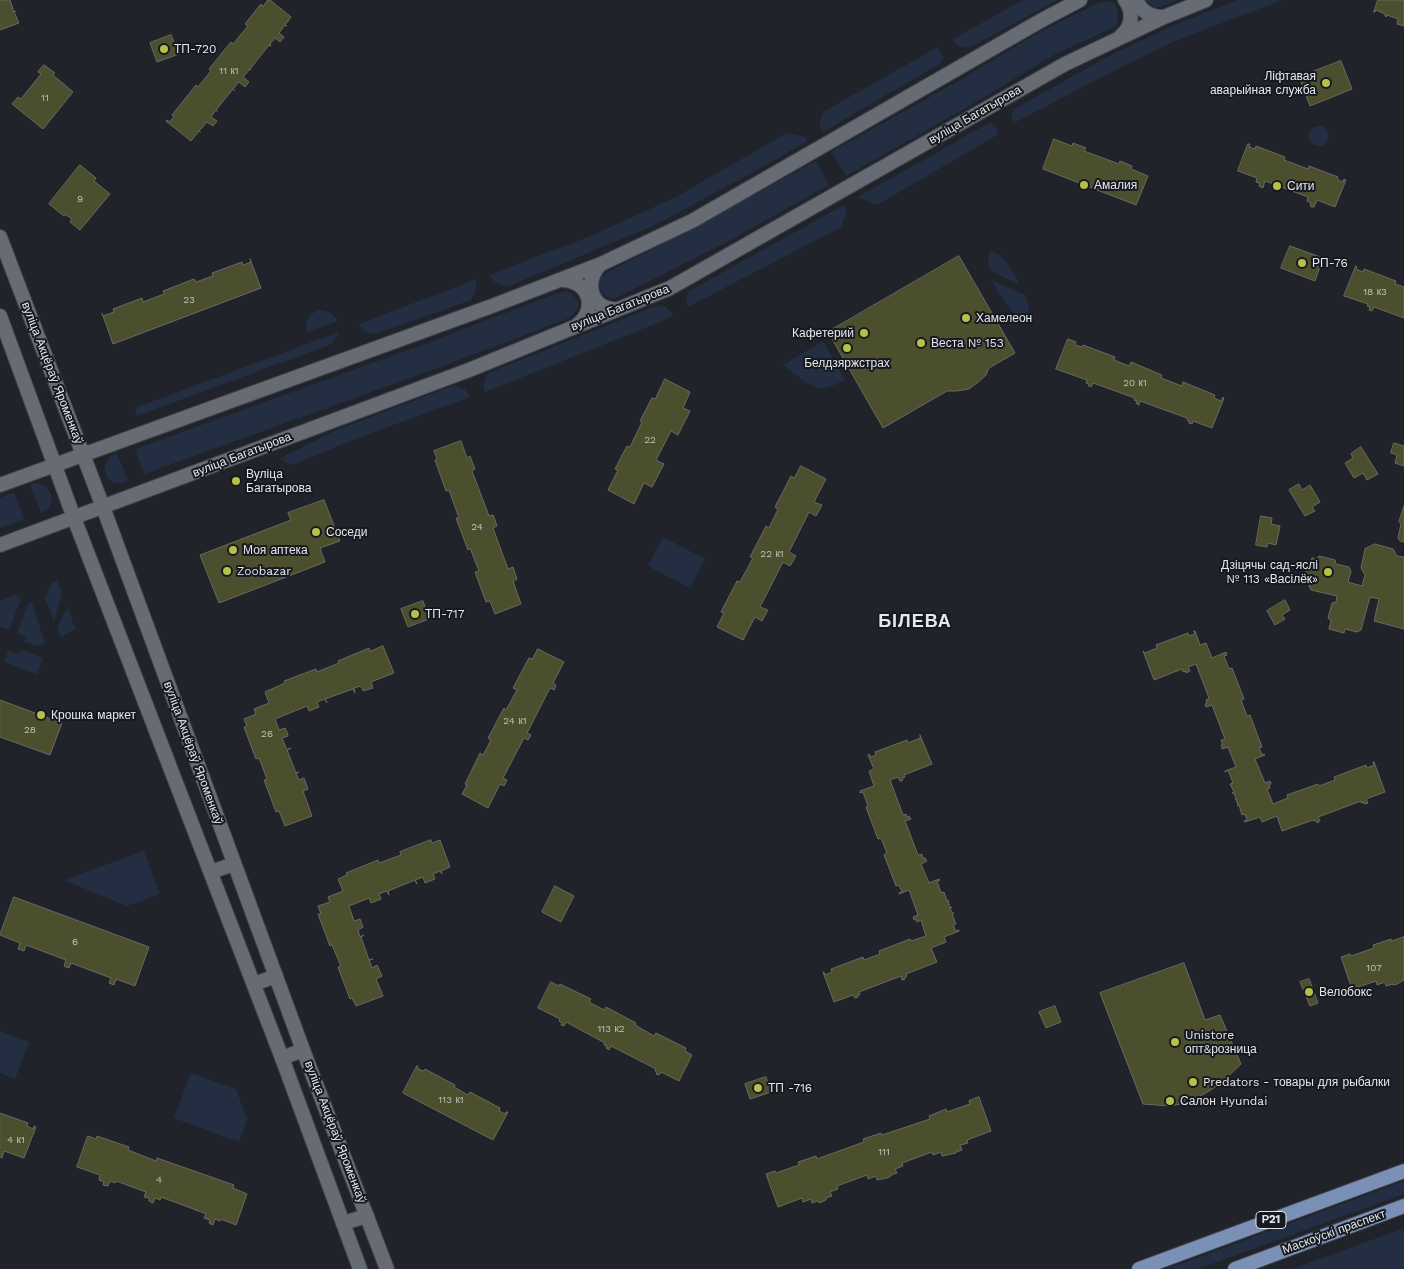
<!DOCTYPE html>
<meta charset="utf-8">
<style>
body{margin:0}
canvas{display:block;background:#202329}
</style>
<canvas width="1404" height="1269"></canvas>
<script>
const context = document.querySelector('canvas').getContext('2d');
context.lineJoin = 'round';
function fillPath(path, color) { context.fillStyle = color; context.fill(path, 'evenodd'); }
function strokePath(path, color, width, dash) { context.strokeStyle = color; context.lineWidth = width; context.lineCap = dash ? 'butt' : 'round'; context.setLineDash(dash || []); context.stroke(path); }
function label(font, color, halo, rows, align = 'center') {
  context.font = font + ' "Work Sans",sans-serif'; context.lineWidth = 4; context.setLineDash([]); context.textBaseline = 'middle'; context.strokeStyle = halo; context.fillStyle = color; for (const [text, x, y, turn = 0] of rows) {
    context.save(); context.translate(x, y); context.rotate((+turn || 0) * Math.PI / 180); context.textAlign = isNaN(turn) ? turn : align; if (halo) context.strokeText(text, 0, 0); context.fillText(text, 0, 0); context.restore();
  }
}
fillPath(new Path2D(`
 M1023,0h34l-88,48 -12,-2 -4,-7z
 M1145,0h33l-18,7h-6z
 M1238,0h44l-102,39 -63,30 -103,54 -3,-9 3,-5 95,-53 65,-31z
 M1108,1l7,3c4,8 4,13 1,22l-64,30 -81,49 -125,71 -15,-24 129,-72 80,-48 58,-29z
 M938,47l5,10 -2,6 -118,69 -4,-6 4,-14z
 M989,123l6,2 4,9 -122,71 -19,-8z
 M1309 136a10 10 0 1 1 20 0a10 10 0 1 1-20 0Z
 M787,133l18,4 2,4 -50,29 -100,54 -148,62c-9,0 -15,-3 -20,-11l102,-39 85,-39z
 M816,161l13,24 -106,59 -105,53c-2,1 -5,2 -8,1 -9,-2 -12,-13 -11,-20l9,-6 72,-37z
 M844,205l3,5 -6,17 -153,80 -2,-8 3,-8z
 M990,251c15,2 24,22 30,34l-29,-14 -3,-9z
 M477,279l-2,13 -4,8 -96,34 -12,-3 -4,-7z
 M991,280l34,15 4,14 -1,8 -5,3c-15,-10 -23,-25 -32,-40z
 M566,291c14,7 17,17 3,27l-126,48 -299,108 -9,-25 298,-108 122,-47z
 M664,306l10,8 -12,7 -177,71c-2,-8 -1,-13 3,-19l165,-66z
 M319,310c9,1 14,3 19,11l-32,12c-1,-12 2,-18 13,-23z
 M339,332l-7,12 -195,72 -2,-8z
 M823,341l22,39c-7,3 -16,8 -23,8 -14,-1 -28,-15 -39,-23z
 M455,385l11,5 4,7 -115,42 -63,26 -12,-6 54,-28z
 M117,454l11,26c-3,1 -5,3 -8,3 -13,3 -21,-18 -10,-26 2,-2 5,-2 7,-3z
 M36,483c9,2 13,6 16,14l-2,10 -9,6 -11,-28z
 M14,492l10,27 -24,9v-30z
 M663,537l42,22 -15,29 -42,-22z
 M57,581l5,13 -8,27 -9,-23 6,-14z
 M15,595l6,4 -12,31 -9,-3v-26z
 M29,602l3,1 13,40 -8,3 -13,-4 2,-5 -9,-4z
 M68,607l7,22 -14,8 -4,-10z
 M21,650l22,8 -6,16 -33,-12 4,-11 11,4z
 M144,851l16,43 -33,12 -63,-26z
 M0,1031l29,11 -14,37 -15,-6z
 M191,1073l45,16 11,30 -8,23 -65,-24z
 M1404,1181v13l-206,75h-31z
 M1404,1228v41h-111z`), '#232e43');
const building = new Path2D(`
 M0,0h10l4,12 2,-1 -2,1 5,11 -19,7z
 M268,0h2l21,17 -6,8 2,1 -2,-1 -6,8 5,4 -4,5 -5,-4 -5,6 1,2 -2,-1 -19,24 1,1 -1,-1 -7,8 6,5 -4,5 -6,-5 -6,7 2,2 -2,-2 -17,21 2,2 -2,-2 -5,7 6,4 -4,5 -6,-4 -8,9 2,2 -2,-2 -8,10 -25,-20 1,-1 3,2 4,-6 -2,-1 24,-30 2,2 13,-16 -2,-2 22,-27 2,2 15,-18 -3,-2 16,-20 2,2z
 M1378,0h26v26l-7,-2 1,-5 -11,-4 -1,2 -1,-1v-2l-9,-4 -1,2h-1z
 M171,35l8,19 -22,8 -7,-19z
 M1341,61l11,28 -42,17 -11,-29z
 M44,65l11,8 -2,2 20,17 -30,37 -31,-25 6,-7 3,2 20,-25 -3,-2z
 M1054,139l18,7 1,-3 13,5 -2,3 35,13 1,-3 12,5 -1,3 17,7 -12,29 -93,-36z
 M1248,144h2l-1,3 6,2 1,-3 29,11 -1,3 24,9 1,-3 29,11 -1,2 6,3 1,-3 2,1 -11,27 -18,-7 -3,7h-2l-2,-1 1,-3 -4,-2 1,-4 -43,-16 -2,7 -4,-2 1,-3 -4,-1 1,-4 -19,-7z
 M80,165l16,13 -2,3 16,13 -30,36 -10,-8 2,-3 -7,-5 -1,2 -15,-12z
 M1290,246l33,12 -8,23 -34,-13z
 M959,256l56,97 -26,15 -3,7 -9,8 -8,6 -12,2h-10l-64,37 -55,-96z
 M250,259l11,29 -148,56 -11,-31 1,3 11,-4 -1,-3 29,-11 1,4 21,-8 -1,-3 31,-12 2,3 17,-6 -1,-3 30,-11 1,3 8,-3z
 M1356,266l1,1 -1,2 7,3 1,-3 32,12 -1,3 9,3v31l-30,-11 -2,4 -3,-1 1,-3 -3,-1 1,-2 -24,-8z
 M1068,339l8,3 -1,3 7,2 1,-2 32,12 -1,3 15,6 2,-4 31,13 -1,3 21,8 1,-4 32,13 -1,3 7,3 2,-4 1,1 -12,30 -19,-7 -1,3 -3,-1v-2l-2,-1v-2l-47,-17 -1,4 -2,-1 -1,-1 1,-2 -3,-1 1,-2 -42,-15 -2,4 -1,-1h-2l1,-2 -3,-1 1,-3 -31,-11z
 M665,379l25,13 -7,16 7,3 -12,24 -7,-4 -15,29 8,4 -12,23 -8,-4 -10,21 -26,-14 10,-20 -3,-1 12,-23 3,1 12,-25 -2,-1 12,-23 3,1z
 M461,441l6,17 3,-2 5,13 -3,2 17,45 4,-1 2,5 2,6 -4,2 15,41 5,-2 4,12 -4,2 8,23 -26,10 -5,-13 -4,1 -11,-30 4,-1 -9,-23 -2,2 -12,-32h3l-10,-28 -3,1 -11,-31 2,-1 -3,-8z
 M1394,443l10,3v20l-9,-3 2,-8 -6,-2z
 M1361,447l17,27 -11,6 -4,-7 -9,5 -9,-15 8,-5 -2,-4z
 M801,466l25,13 -12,23 8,3 -6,11 -7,-4 -20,40 7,4 -6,10 -7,-4 -23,45 8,3 -6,11 -7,-4 -12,23 -26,-13 7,-14 -3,-1 16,-31 3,1 13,-24 -3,-1 16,-31 3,2 9,-19 -3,-2 16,-31 3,2z
 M1299,484l3,6 8,-5 10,17 -8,5 3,4 -10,5 -16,-26z
 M324,500l16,41 -20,7 5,14 -106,41 -19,-48 91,-35 -3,-7z
 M1404,506v36l-4,-1 -2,-3 3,-14 -2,-2z
 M1261,516l11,2 -1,6 9,2 -4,19 -8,-2 -1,4 -11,-2z
 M1375,544l18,5 4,7 7,1v72l-30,-8 5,-22 -9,-2 -9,33 -4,2 -12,-3 -1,4 -15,-4 2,-8 -3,-3 4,-15 4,-1 1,-6 -26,-6 -2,-4 1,-3 -7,-1 4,-14h2l3,-10 4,1 3,-3 16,4 1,4 13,3 2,4 -3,11 14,4 3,-11 -4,-7 4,-19z
 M1285,600l5,10 -8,5 3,4 -10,6 -8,-14z
 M423,601l6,18 -21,8 -7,-18z
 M1194,631h1l5,14 6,-2 6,15 14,-6 1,3 -3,1 5,13 3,-1 12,31 -3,1 6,16 3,-1 12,32 -3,1 3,7 2,-1 1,1 -10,4 10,24 5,-2 1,3 -2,1 1,3 -3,1 6,15 15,-6 -1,-3 31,-11 1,2 16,-6 -1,-3 32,-12 1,3 7,-3 -1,-3h1l11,30 -19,7 2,4 -4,1v-2l-3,1v-2l-43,16 2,4 -3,2 -1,-3 -2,1 -1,-1 -31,11 -5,-15 -15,6 -2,-5 -15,5 -1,-1 3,-1 -2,-6 -3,1 -3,-10 -2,1 1,-1 -2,-6 -1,1 1,-1 -2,-6h-2l2,-1 -4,-8 3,-1 -5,-13 -3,2v-1l11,-4 -8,-20 -6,2v-2l-1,-2h2l-2,-5 4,-1 -13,-34 -6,2 -1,-3 2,-1 -1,-3 3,-2 -13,-34 -8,3 2,4 -4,2v-2l-3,1 -1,-3 -28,11 -11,-29 2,2 12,-5 -1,-3 32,-12 1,3 6,-2z
 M383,646l11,27 -23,9 2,6 -10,3 -2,-5 -7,2 1,5 -2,-4 -28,10 2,4 -2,-4 -8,3 2,5 -10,4 -2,-5 -32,13 4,11 6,-2 2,4 1,4 -6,2 5,12 4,-2 -4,2 9,23 3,-1 -3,1 3,7 5,-2 4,11 -5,2 9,25 -27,10 -6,-15 -3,1 -12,-32 3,-1 -8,-21 -3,1 -12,-32 3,-1 -3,-7 12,-5 -2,-5 15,-6 -4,-11 20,-9 -1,-2 32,-12 1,3 22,-9 -1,-2 31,-13 1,3z
 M538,649l26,13 -11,21 3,2 -1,3 -1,2 -4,-2 -23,45 4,2 -1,2 -2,3 -4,-2 -21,40 4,2 -3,6 -4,-2 -12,24 -26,-14 5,-9 -2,-1 15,-31 3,2 8,-15 -3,-2 16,-30 2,2 11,-20 -4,-2 16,-30 3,1z
 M0,700l62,23 -12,32 -50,-18z
 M920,735l12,29 -28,11 1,2 -3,1 1,2 -2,1h-1l-2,-4 -8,3 13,35 3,-1 1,3 2,-1 2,3 -6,2 13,34 4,-1 1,4h2l2,3 -6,3 8,19 10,-4 1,1 -3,1 4,12 3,-1 3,9 2,-1 -1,1 2,7 2,-1 -2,1 2,5h2l-2,1 4,10 -3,1 3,6 3,-1v1l-15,6 2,5 -15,6 6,14 -31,12 1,2 -2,1v2l-3,1 -1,-4 -42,16 1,3h-3l1,2 -2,1h-1l-2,-3 -19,7 -11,-30h1l1,3 7,-3 -1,-3 32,-12 1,3 16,-6 -1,-3 31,-12 1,2 15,-5 -5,-16 -4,2 -1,-3 -2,1 -1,-3 5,-2 -9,-25 -10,4v-1l3,-1 -3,-7 -3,1 -12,-31 3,-2 -6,-15 -3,1 -12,-32 2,-1 -5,-14 -3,1v-2l14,-5 -5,-15 5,-2 -6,-14 1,-1 2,3 5,-2 -1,-3 32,-12 1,3 12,-5z
 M431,840l1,3 8,-3 10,27 -9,4 1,3 -2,-3 -7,3 2,5 -10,4 -2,-6 -8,3 2,4 -2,-4 -27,11 1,4 -2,-4 -8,3 2,5 -10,4 -2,-5 -20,8 5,15 6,-2 3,8 -5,3 2,7 4,-2 -3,2 8,23 4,-1 -4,1 3,8 5,-3 5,11 -6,3 7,17 -27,10 -4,-8 -2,1 -12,-32 3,-1 -9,-21 -2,1 -12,-32h3l-3,-8 12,-4 -2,-5 15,-6 -5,-12 9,-4 -1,-2 32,-13 1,3 22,-8 -1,-3z
 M555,886l19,10 -13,26 -19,-10z
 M14,897l135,50 -14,39 -19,-7 -2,6 -5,-2 2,-5 -40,-15 -2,5 -3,-1 -2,-1 2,-6 -40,-15 -2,6 -6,-2 2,-6 -20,-8z
 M1404,937v43l-7,4 -4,1v-1l-7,2 -1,-4 -8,3 -1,-4 -24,8 -11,-32 9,-3 1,2 23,-8 -1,-3 18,-6v2z
 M1184,963l21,57 15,-5 21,49 -20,19 -15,10 -19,10 -18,3 -26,-2 -43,-111z
 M1309,979l9,24 -8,3 -10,-24z
 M551,982l8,4 1,-2 31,15 -2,3 15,8 2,-3 30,16 -1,2 19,11 2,-3 30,15 -1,3 7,4 -13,26 -18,-9 -2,3 -3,-1 1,-2 -2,-1 1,-2 -45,-23 -2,4 -3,-2 1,-2 -3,-1 1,-2 -39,-21 -2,4 -3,-1 1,-2 -3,-2 1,-2 -22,-11z
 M1055,1006l6,16 -15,6 -7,-16z
 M417,1066h1l-1,2 6,3 2,-2 30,16 -1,2 14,8 2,-3 30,16 -1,3 6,3 1,-2h2l-15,28 -90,-47z
 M766,1077l5,15 -21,7 -5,-15z
 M979,1097l12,34 -24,9 1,3 -8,2 2,5 -6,2v1l-14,3 -1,-4 -8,3 -1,-3 -30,11 1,3 -8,3 2,4 -6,2v1l-4,2 -10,2 -1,-4 -8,3 -1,-4 -30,11 1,3 -8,3 2,4 -6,2v2l-7,3 -1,-2 -6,2 -1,-4 -8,3 -1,-4 -24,9 -12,-33 9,-3 1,2 23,-8 -1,-3 18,-6 1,3 47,-17 -1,-3 18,-6 1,2 48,-16 -1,-3 17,-7 1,3 23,-8 -1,-3z
 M0,1113l28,10 -1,3 6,3 1,-3 2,1 -12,31 -20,-7 -2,7 -2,-1z
 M88,1136l8,3 1,-3 32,11 -1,3 28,11 1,-3 77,27 -1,3 14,6 -11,31 -15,-6 -1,2 -5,-2 -2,6 -4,-2 1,-3 -6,-2 2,-4 -10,-4v1v-1l-35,-13 -1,3 -5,-2 -2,5 -4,-2v-3l-5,-1 2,-5 -30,-11 -1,2 -5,-2 -2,5 -5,-1 1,-3 -5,-2 1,-5 -23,-8z`);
fillPath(building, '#4c4f2e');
strokePath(building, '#686961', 1);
const minor = new Path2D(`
 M211,872l23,-8
 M254,984l22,-8
 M282,1058l21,-8
 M343,1223l24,-7`);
const tertiary = new Path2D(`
 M1136,0c6,12 14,17 28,17
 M1121,36c11,-9 13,-24 4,-36
 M0,237l103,270 200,543 84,219
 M601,264c-19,18 -9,48 18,45
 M559,280c29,-2 41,29 17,46
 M0,316l74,202 208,540 78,211
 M0,485l492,-179 109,-42 91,-43 350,-201 38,-20
 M0,545l469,-175 201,-82 395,-224 99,-47 42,-17`);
const primary = new Path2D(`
 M1139,1269l265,-98
 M1235,1269l169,-63`);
strokePath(minor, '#3e4146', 16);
strokePath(tertiary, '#3e4146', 16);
strokePath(primary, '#3e4146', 16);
strokePath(minor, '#676b73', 14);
strokePath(tertiary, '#676b73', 14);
strokePath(primary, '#7a90b7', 14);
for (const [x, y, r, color] of [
 [164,49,5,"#b7c148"],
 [1326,83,5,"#b7c148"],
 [1084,185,5,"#b7c148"],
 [1277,186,5,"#b7c148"],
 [1302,263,5,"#b7c148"],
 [966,318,5,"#b7c148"],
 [864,333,5,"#b7c148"],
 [921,343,5,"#b7c148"],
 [847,348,5,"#b7c148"],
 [236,481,5,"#b7c148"],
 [316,532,5,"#b7c148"],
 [233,550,5,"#b7c148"],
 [227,571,5,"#b7c148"],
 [1328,572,5,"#b7c148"],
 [415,614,5,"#b7c148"],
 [41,715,5,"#b7c148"],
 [1309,992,5,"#b7c148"],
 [1175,1042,5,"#b7c148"],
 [1193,1082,5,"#b7c148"],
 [758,1088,5,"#b7c148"],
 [1170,1101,5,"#b7c148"]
]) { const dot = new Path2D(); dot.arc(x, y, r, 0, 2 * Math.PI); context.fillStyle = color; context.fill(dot); strokePath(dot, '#161a20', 2); }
label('10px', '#bfc1bc', null, [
 ["11 к1",229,71],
 ["11",45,98],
 ["9",80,199],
 ["18 к3",1375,292],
 ["23",189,300],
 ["20 к1",1135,383],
 ["22",650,440],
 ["24",477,527],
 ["22 к1",772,554],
 ["24 к1",515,721],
 ["28",30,730],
 ["26",267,734],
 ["6",75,942],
 ["107",1374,968],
 ["113 к2",611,1029],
 ["113 к1",451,1100],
 ["4 к1",16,1140],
 ["111",884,1152],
 ["4",159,1180]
]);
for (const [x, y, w] of [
 [1271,1220,30]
]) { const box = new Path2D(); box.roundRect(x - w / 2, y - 8.5, w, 17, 4); context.fillStyle = '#161a20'; context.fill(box); strokePath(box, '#e5e7eb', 1); }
label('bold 11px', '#e5e7eb', null, [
 ["Р21",1271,1220]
]);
label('12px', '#e5e7eb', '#161a20', [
 ["ТП-720",174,49],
 ["Ліфтавая",1316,76,"right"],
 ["аварыйная служба",1316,90,"right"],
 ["Амалия",1094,185],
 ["Сити",1287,186],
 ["РП-76",1312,263],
 ["Хамелеон",976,318],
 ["Кафетерий",854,333,"right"],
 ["Веста № 153",931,343],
 ["Белдзяржстрах",847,363,"center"],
 ["Вуліца",246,474],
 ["Багатырова",246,488],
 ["Соседи",326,532],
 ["Моя аптека",243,550],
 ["Дзіцячы сад-яслі",1318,565,"right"],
 ["№ 113 «Васілёк»",1318,579,"right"],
 ["Zoobazar",237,571],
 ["ТП-717",425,614],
 ["Крошка маркет",51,715],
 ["Велобокс",1319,992],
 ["Unistore",1185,1035],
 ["опт&розница",1185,1049],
 ["Predators - товары для рыбалки",1203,1082],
 ["ТП -716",768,1088],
 ["Салон Hyundai",1180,1101]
], 'left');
label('12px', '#e5e7eb', '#161a20', [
 ["вуліца Багатырова",975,115,-30],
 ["вуліца Багатырова",620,308,-22],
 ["вуліца Акцёраў Яроменкаў",52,373,69],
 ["вуліца Багатырова",242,455,-21],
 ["вуліца Акцёраў Яроменкаў",193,753,70],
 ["вуліца Акцёраў Яроменкаў",335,1132,69],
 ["Маскоўскі праспект",1334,1232,-20]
]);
context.letterSpacing = '1px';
label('bold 18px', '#e5e7eb', '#161a20', [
 ["БІЛЕВА",915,622]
]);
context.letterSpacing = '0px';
</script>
